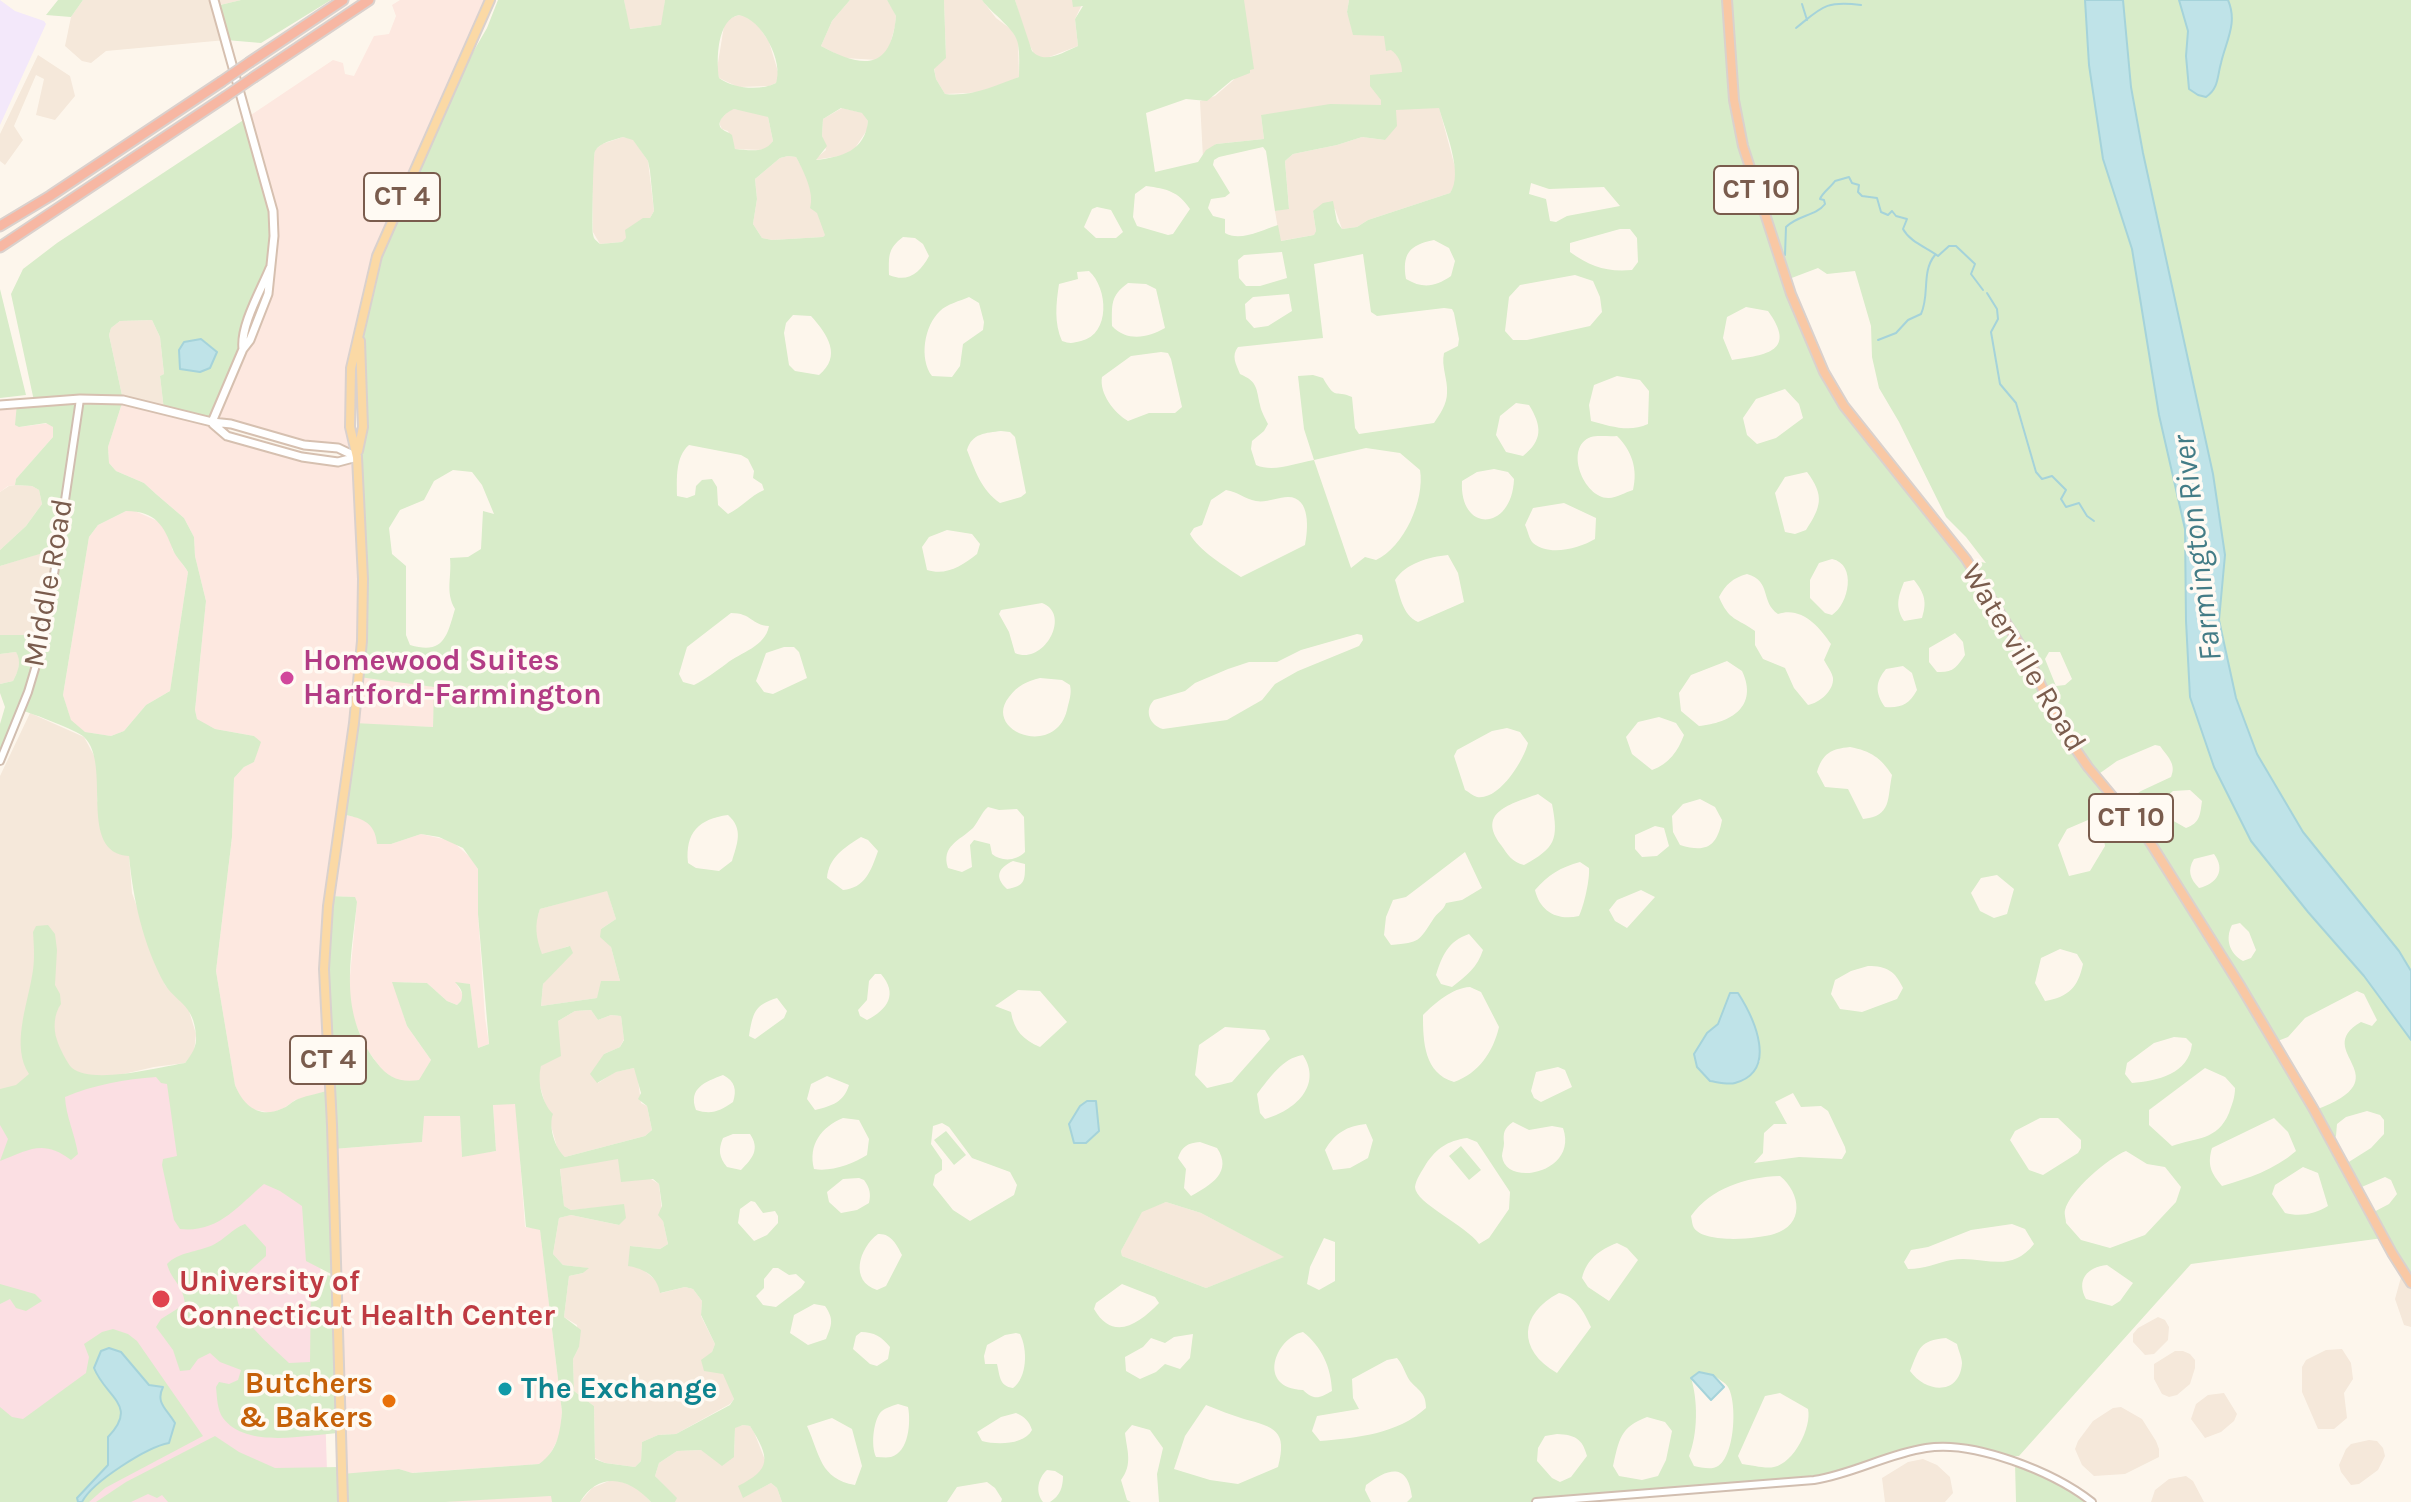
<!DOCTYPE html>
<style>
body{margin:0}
canvas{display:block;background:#fdf6ec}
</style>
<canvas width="2411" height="1502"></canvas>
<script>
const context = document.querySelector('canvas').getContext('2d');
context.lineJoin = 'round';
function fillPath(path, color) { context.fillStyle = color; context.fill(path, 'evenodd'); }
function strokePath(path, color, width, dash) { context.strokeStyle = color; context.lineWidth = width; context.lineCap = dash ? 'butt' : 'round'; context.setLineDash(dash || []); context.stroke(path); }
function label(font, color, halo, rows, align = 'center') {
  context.font = font + ' Karla,sans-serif'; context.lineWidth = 7; context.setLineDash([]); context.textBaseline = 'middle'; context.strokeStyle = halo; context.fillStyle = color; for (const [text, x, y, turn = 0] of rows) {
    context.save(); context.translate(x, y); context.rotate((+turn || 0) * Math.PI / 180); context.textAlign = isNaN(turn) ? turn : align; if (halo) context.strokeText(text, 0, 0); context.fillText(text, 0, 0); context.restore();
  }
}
fillPath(new Path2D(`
 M83,0h158l-25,6 10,34 -120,11 -15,12 -9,-2 -17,-15 6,-29z
 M624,0h41l-3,25 -33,4z
 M850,0h37l5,8 4,8 -1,10 -7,26 -10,8 -34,-2 -23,-12 11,-25z
 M944,0h38l14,18 16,12 6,11 1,36 -31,15 -43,2 -9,-15 -2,-11 12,-11z
 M1015,0h69l-9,19 3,27 -34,13 -9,-3 -10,-21z
 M1244,0h105l-2,13 13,21 24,2 16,12 25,7 31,116v13l-6,9 -82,27 -11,7 -15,2 -7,-20 -22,2 3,20 -2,4 -34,6 -5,-30 14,-3 -4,-47 8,-7 44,-9 25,-8 23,3 10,-35 -134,10 3,24 -48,5 -13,14 -3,-57 15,-5 30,-26z
 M739,15l8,1 10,8 12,18 10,33 -3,8 -7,3 -31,1 -19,-9 -2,-9 7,-43 4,-7z
 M38,55l32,21 5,20 -20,24 -19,-5 8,-36 -8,-4 -22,51 9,14 -18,25 -5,-4v-27z
 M842,108l21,5 5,8 -1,9 -14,21 -7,4 -32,5 12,-10 -4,-14 1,-17z
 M734,109l30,5 4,3 5,24 -4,6 -6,3 -28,-1 -7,-18 -6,-2 -2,-4v-5l9,-10z
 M623,137l10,2 15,22 6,50 -4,7 -28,24 -22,2 -7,-12 -1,-62 3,-20 7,-6z
 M788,156l8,1 14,25 2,20 11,15 4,16 -4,4 -51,3 -10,-2 -9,-14 4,-25 -2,-20 25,-21z
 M152,320l8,17 4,37 -4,2 4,34 -41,-10 -14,-65 2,-7 9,-7z
 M15,485l17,1 7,4 3,14 -16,22 -26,24v-58l9,-6z
 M57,548l-12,87h-45v-69z
 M16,652l4,5 -2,14 -5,10 -13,3v-30z
 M30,713l54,24 13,24v40l32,55 3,37 33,92 17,15 7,11 7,23 -2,18 -9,11 -31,4 -52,12 -102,11v-314z
 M607,890l9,29 -15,10 10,18 9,34 -23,17 -56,8 2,-22 26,-38 -27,9 -5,-12 -2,-21 5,-13z
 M591,1010l7,10 13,-5 10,1 3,23 -4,8 -16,7 -6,29 17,-11 19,-4 3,4 4,31 6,3 5,24 -7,6 -80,21 -7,-6 -19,-69v-12l18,-40 1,-9 17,-10z
 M618,1158l41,26 4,37 5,23 -8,5 -30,-3 11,22 17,14 3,11 24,-6 8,2 9,12 -1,15 14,28 -3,8 15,27 7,20 -4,5 -54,30 -18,1 -16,7 -1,19 -6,6 -30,-4 -10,-5 -1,-52 -20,-15 -1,-32 6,-12 -2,-22 -13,-8 5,-41 14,-3 4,-5 -24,-3 -10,-11 6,-36 12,-3 48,10 5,-20 -53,5 -7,-4 -4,-38z
 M1166,1202l35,11 84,44 -79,31 -84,-32 -1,-5 21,-40z
 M2403,1270l8,13v44l-7,-2 -9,-26z
 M2158,1317l7,3 4,7 -1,13 -14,14 -9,1 -12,-13v-8l5,-6z
 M2342,1349l9,14 2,16 -9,14 3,25 -13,11h-16l-16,-37v-25l4,-7 20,-10z
 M2175,1351h8l7,3 5,6v8l-5,16 -13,11 -8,2 -7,-3 -8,-15v-15z
 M2224,1393l13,21 -3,7 -13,11 -16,6 -14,-19 5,-15 12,-9z
 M2121,1407l21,12 14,22 3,8v8l-34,17 -31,2 -12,-11 -7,-16 3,-8 15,-20 20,-13z
 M743,1425l7,1 4,6 11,28 -1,7 -20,30 27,-14 6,5 5,14h-107l1,-4 -21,-22 4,-13 18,-12 24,-1 33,7 1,-30z
 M2369,1440l8,1 6,7 2,8 -7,14 -19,14 -8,1 -10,-13 -2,-7 7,-16 5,-5z
 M1923,1459l14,6 13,12 3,16 -8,9h-60l-3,-24 26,-16z
 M2186,1476l7,5 11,21h-53l4,-12 14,-11z
 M609,1481h11l19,8 12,13h-71l12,-14z`), '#f5e8da');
fillPath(new Path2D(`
 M400,0h89l-112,256 -26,112 -1,59 7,30 6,122 -4,97 76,11 -2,40 -79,-3 -13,90 20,4 9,6 6,9 2,11h13l30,-10 31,7 19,17 7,11v45l7,104 4,26 -11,4 -8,-64 -14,-1 7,12 -2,6 -4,4 -10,-4 -20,-18 -34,-1 14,44 24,34 -11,20 -13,2 -12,-3 -12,-8 -17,-23 -14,-33 -3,-28 8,-85 -3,-5 -24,-1 -6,73 7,121 -36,10 -11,8 -13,5 -19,-4 -11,-10 -6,-14 -19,-114 16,-134 2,-59 10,-11 10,-5 6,-20 -6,-6 -39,-7 -18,-9 -2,-10 11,-109 -11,-45 -1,-19 -10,-19 -28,-24 -12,-11 -28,-12 -7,-8 -1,-16 15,-47 89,22 31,-73 7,-9 11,-24 10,-36 2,-69 -25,-94 85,-57 10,3 2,11 9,2 20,-40 15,-2 7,-18 -4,-11zM213,423l18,1 73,21 34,3 18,9 -18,5 -36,-5 -75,-21z
 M17,403l2,24 31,-4 3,4v10l-37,42 -1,6 -7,1 -8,6v-87z
 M126,511h9l27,12 10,17v9l16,23 -18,119 -24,14 -22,26 -13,5 -27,-4 -13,-11 -8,-26 26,-158 9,-12z
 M493,1104h23l9,123 15,2 22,183 -2,23 -12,23 -9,6 -128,9 -12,-4 -57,6 -9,-326 89,-7 1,-26h37l2,40 34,-5z
 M552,1496v6h-107l54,-5z`), '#fde8e0');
fillPath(new Path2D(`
 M0,0l15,11 29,10 2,3 -46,101z`), '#f3e8fa');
fillPath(new Path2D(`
 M180,1072l10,62 131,-21 -1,143 8,246h-328v-412z`), '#fbdfe3');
fillPath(new Path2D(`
 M58,0h25l-12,17 -25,-2z
 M241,0h90l-70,43 -35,-3 -10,-34z
 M498,0h126l6,29 31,-4 4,-25h185l-18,21 -11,25c41,22 70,26 75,-30l-9,-16h57l2,58 -12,11 2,10 9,15c27,3 49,-8 74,-17 0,-11 1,-22 -1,-33 -2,-15 -26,-30 -36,-44h33l17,51c13,14 31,1 46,-5l-3,-27 8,-13 -10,1 -1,-7h172l10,69 -4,1v3l-18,7 -25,21 -21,-2 -40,14 9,59 43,-10 8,-12 10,-6 48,-5 -3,-24 69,-11 51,1v-5l-11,-14v-11l32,-3c0,-9 -4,-17 -11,-22l-5,1 -2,-15 -31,-1 -6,-23 2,-12h736l4,65 14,94 29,90 27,166 26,114 1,92 4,76 24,70 37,74 57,71 56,63 47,65v243l-28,-45 -192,26 -172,192 -22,1 -30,-8 -42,-1 -95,30 -294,24h-129l5,-5c-4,-34 -23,-30 -46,-12l-1,5 6,12h-212l-2,-28 6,-26 -13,-18 -18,-5 -7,8c2,18 8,31 -4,47l6,20 4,2h-81c10,-6 13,-15 13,-26l-8,-5 -8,-1c-9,8 -12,22 -4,32h-42l1,-3 -7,-11 -8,-6 -30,5 -10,15h-165l-5,-14 -6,-5 -28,15 -5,-12c34,-17 32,-28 12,-60l-7,-1 -8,3 -1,29 -12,9 -21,-16 -24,1 -18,12 -4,13 22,22 -2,4h-24c-21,-24 -52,-32 -71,0h-28l-1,-6 -106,6h-277l-6,-7 -5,3 -9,-4 -17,8h-35l30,-20 89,-46 24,16 36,16 66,-1 1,7 57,-5 13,4 127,-9c19,-13 21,-32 23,-52l-22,-182 -14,-3 -11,-123 -22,1 3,46 -34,6 -2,-41h-36l-2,26 -89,7 6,284c-34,2 -93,16 -116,-15 -6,-8 -6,-22 -7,-31l3,-5 10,2 9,-4 3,-10 -21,-8 -10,-9 -12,6 -8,11 -10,1 -7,-21 -17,-23 5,-8 24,-15c-2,-20 -13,-22 -18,-40 11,-12 31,-12 46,-19 12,-6 19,-16 32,-21l21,23v9c-8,8 -22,18 -27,28 -13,27 33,62 50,79l21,-1 1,-88 24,2 -29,-15 -4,-55 -22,-15 -16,-7c-27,23 -46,49 -84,45l-6,-9 -12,-55 1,-6 14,-3 -10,-72 -6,-1 -5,-6c-30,2 -63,8 -91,20 1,20 10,37 13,57l-7,6c-28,-21 -42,-10 -71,1l8,-22 -8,-14v-36l16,-4 13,-11c-18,-27 -2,-68 3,-98 3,-14 2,-29 1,-44l3,-6 12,-1 7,9 2,16 -2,35 5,9 1,10c-7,9 -8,25 -4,36 2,7 10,23 15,28 20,17 88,-1 113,-5 7,-9 12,-16 11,-28 -2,-31 -21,-33 -32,-52 -21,-39 -31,-84 -35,-127 -53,-3 -16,-92 -45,-119 -7,-7 -51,-23 -63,-27l-21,51v-37l5,-17 -5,-14v-9l13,-3c5,-9 9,-20 3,-29l-16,2v-19h45l11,-86 -56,17v-16l26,-24 16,-22 -3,-14 -7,-4 -17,-1 1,-6 37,-42v-10l-7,-4 -27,4 -4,-2 2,-22 17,-2 -23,-107 12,-25 34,-26 191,-126 22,80 1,69 -26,61 -2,22 -31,73 -48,-12 -4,-34 4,-2 -4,-37 -8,-17 -32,1 -9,7 -2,7 14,65 -15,47 1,16 7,8 28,12 12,11 28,24 10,19 1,19 11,45 -11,109 2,9 18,10 39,7 7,6 -7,20 -10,5 -10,11 -2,59 -16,134 19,114c8,20 24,34 46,24 7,-2 11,-8 17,-10 11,-4 22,-6 33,-9l-6,-78 4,-116 26,1 2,5c-6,59 -19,110 20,161 11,15 24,20 42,17l12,-20 -24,-34 -15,-44 35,1 20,18 10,4 4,-4c3,-9 0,-12 -6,-19l15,2 8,64 11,-4 -11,-130v-45l-15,-21 -24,-11 -18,-3 -30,10h-14c-2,-23 -16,-26 -36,-30l13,-91 79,4 1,-40 -75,-10 3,-36 -5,-184 6,-30 -4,-91 12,-60 69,-167 47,-81zM739,15c23,4 45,47 37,68 -16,8 -42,6 -57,-5 -3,-18 -2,-59 20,-63zM841,108l21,5 6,8c-3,30 -26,36 -52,39l11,-14 -5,-10 1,-17zM1439,108c6,22 25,66 11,85l-82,27 -11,7 -15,2 -5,-7 -4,-21 -10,2 -10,8 3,20 -2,4 -33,6 -3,-16c-16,5 -38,17 -53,8v-14l-12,-3 -5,-8 3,-9 14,-2 5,-4 -17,-28 1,-5 5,-3 44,-10 3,4 9,60 14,-2 -4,-48 8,-7 44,-9 25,-8 23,3 12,-14 -1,-16zM734,109l34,8 5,24c-9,13 -24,9 -38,8l-3,-14c-3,-3 -7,-3 -10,-6 -8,-7 6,-18 12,-20zM623,137l10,3 15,21 2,10 4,40 -4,7h-7l-18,12 1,8 -4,4 -22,2c-5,-5 -6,-4 -7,-10 -1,-9 0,-78 2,-83 5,-9 19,-11 28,-14zM788,156l8,1c7,13 19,36 14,51l7,5 8,22 -2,2 -51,3 -10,-2 -9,-14 4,-25 -2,-20 25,-21zM1531,183l18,6 55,-2 16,19 -53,10 -11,6 -6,-1 -4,-22 -17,-5zM1146,186c21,3 32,5 44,23l-17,25 -5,1 -31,-9 -4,-9 2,-23zM1097,207l14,3 12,22 -7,6h-20l-12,-11 8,-18zM1620,229h10l7,9 1,24 -6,8c-26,2 -41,-3 -62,-18v-9zM903,237l12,1 8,6 6,12c-9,17 -21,27 -40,19 0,-18 -2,-26 14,-38zM1434,240l15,8 6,13 -4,15c-16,11 -28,13 -45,3 -4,-25 3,-34 28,-39zM1282,252l5,26 -27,8h-14l-7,-8 -1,-18 6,-5zM1363,254l8,58 6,4 67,-8 8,1 2,4 5,26 -1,7 -14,7c-3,14 4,26 3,40 0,11 -7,21 -13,30l-75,11 -4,-6 -3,-31c-18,-8 -16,4 -29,-19l-10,-3 -15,1 6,53 10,31c-19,3 -40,13 -58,5l-5,-16 1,-8 12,-10 4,-7c-3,-6 -7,-13 -8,-19 -4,-17 -2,-23 -20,-31 -4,-10 -9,-18 -2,-27l85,-9 -9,-74zM1818,268l9,6 28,-3 16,55 1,31 7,31 20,34 47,95 20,20 20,26 -20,-4 -122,-153 -53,-112 -2,-15zM1089,271c19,17 22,63 -8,70 -8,2 -11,3 -19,0 -8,-18 -6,-37 -3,-57l19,-5 -1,-7zM1575,275l18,6 7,16 2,15 -12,14 -63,14h-14l-8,-9 4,-34 11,-12zM1128,283l18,1 10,5 9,39c-17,10 -38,14 -53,-2 0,-21 -2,-30 16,-43zM1289,294l3,17 -24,15 -14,2 -8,-9 -1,-15 8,-7zM969,297l10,6 5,19 -1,8 -20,14 -3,22 -8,11 -20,-1c-13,-17 -8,-50 8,-65 7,-7 20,-10 29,-14zM1746,307l22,4c29,40 -1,44 -36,49l-9,-22 4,-21zM793,315l18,1c17,19 31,40 8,59l-24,-4 -6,-6 -5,-32 2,-10zM1161,352l7,1 3,6 11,48 -7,6h-26l-21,8c-14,-8 -29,-28 -26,-44l29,-21zM1617,376l23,4 9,11 -1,33c-19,9 -38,2 -57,-3l-2,-16 5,-20zM1785,389l14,15 4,14 -27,20 -19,6 -10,-9 -4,-17 13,-19zM1516,403l13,2c13,21 14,35 -6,51l-17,-4 -10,-17 4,-19zM1001,431l9,1 5,5 11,56 -5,4 -21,6c-19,-13 -25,-33 -33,-53 5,-17 19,-17 34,-19zM1617,436c15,15 21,33 16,54 -7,2 -17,8 -24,8 -25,1 -46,-51 -18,-61 7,-2 18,0 26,-1zM689,445l52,10 7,4 6,12 -1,7 9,6 2,6c-14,6 -22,17 -36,24l-10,-9 -1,-18 -5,-8 -10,1 -6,6 -1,9 -8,3 -10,-2c0,-17 -2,-39 12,-51zM1366,448l34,5 20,17c5,30 -16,77 -44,90l-11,-3 -14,11 -37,-108zM1494,469l14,3 6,7c-2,53 -55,54 -52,2l15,-9zM453,470l19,2 10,13 12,29 -11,-3 -2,38 -13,8 -18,1c2,19 -5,34 5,51 -8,27 -11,46 -45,36l-4,-10v-69l-14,-12 -3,-26 11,-18 24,-10 10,-19zM1807,472c18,24 14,35 -1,58l-11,4 -10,-2 -10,-39 10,-16zM1226,490c12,2 19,9 30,11 10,2 22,-4 32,-4 23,0 20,33 17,48l-64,32c-15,-10 -43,-27 -51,-43l4,-6 8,-3 9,-25zM1564,503l32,15 -1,21c-15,9 -46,18 -62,4 -4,-4 -5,-12 -8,-18l8,-17zM126,511c30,0 38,15 47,39 3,7 11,15 15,22l-18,119 -24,14 -22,26 -13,5 -26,-4 -14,-12 -8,-25 26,-158 9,-12zM947,530l25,4 8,10 -3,10c-15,12 -31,22 -50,16l-5,-23 7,-10zM1448,555l10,18 6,29 -46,20c-16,-7 -18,-27 -23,-42 11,-17 34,-23 53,-25zM1832,559c25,5 17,45 0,56l-7,-2 -15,-15v-18l9,-17zM1747,574c25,7 13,28 31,40 23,-8 41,12 53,30l-7,16c3,6 8,12 9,18 1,13 -14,25 -25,27l-14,-17 -9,-20 -22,-9 -8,-14v-14c-18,-13 -26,-10 -36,-34 7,-13 14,-19 28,-23zM1914,580c11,14 13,22 8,38l-18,3c-9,-14 -6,-24 0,-39zM1042,603c30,11 2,63 -27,50l-6,-21 -10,-18 2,-4zM731,613c21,0 20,12 38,13 -4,21 -28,26 -43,38 -11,8 -20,15 -32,21l-11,-3 -4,-8 8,-27zM1955,633l8,9 2,13c-8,12 -12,18 -28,17l-8,-10v-14zM1357,634l5,1 1,5 -4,6 -61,25 -23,13 -13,16 -35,20 -64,9c-14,-4 -19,-19 -9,-29l31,-9 10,-8 33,-14 21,-7h28l24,-12zM784,647h10l5,5 8,26 -34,16 -9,-2 -8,-11 10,-28zM2049,652h11l12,27 -7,6 -9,1 -11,-27zM1727,661l15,10c17,36 -12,52 -43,55l-18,-15 -2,-18 12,-18zM1903,666l9,7 5,17c-8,15 -16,18 -32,17 -10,-14 -10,-25 1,-38zM1040,678l22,2 8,5c2,9 -1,16 -3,25 -12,49 -85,21 -58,-13 8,-11 18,-16 31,-19zM1659,717l17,6 8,12c-6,16 -15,29 -32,35l-20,-16 -6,-17 12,-15zM1507,728l13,4 8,11c-4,17 -29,58 -51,54 -4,-1 -8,-5 -12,-7l-11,-34 3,-6 35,-19zM2155,745l5,1c7,10 17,18 11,31l-30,14 -20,14 -25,-29 21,-15zM1850,747c21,4 31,11 42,28 -5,24 0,41 -29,44l-15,-30 -23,-2 -8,-15c6,-19 14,-23 33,-25zM2190,790l12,11c-2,14 -2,22 -16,27l-16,-9 -5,-21 8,-7zM1538,794l14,10c7,36 3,44 -28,61 -12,-3 -16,-10 -23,-20 -25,-33 10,-41 37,-51zM1700,799l15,8 7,13c-5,27 -16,33 -42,25l-7,-13 -1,-16 11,-12zM988,807l11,3 18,-1 7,8 1,35c-9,9 -23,10 -33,2l-2,-10 -16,-4 -4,5 2,22 -10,5 -14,-4c-7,-22 11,-27 25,-40 6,-7 8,-15 15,-21zM728,815c16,14 9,29 4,46l-13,10 -23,-3 -8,-5c-3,-31 11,-44 40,-48zM2088,820l14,9 3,17 -15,25 -21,5 -11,-31 9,-16zM1655,826l9,2 5,18 -12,10 -15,1 -7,-8v-14zM861,837l7,3 10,11c-7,20 -13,37 -35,39l-16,-12c2,-21 17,-30 34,-41zM1465,852l17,36 -20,12 -16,3c-3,8 -8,9 -12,15 -16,24 -13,24 -43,27l-7,-10 2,-18 7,-17 13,-3zM2214,854c12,16 3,30 -15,34 -9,-9 -12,-18 -5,-29zM1013,861l12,3c0,17 0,22 -18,25 -13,-12 -9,-21 6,-28zM1580,862l9,6c1,11 -5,38 -10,48 -21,5 -39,-4 -44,-26 13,-15 26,-23 45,-28zM1997,875l17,14 -7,25 -13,4 -14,-7 -9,-18 10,-15zM1641,890l14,7 -28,31 -12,-7 -6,-11 8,-10zM607,891l9,28 -15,10 -1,8 11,10 9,34h-19l-4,17 -56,8 2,-22 30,-31 -3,-7 -28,8c-6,-16 -8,-29 -2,-45zM2240,923l9,9 7,18 -5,8 -8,3c-14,-8 -18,-22 -11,-36zM1469,934l14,16c-6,18 -16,25 -31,37l-11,-3 -5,-9c6,-19 12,-34 33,-41zM2060,949l17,5 6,10c-5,24 -15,33 -38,37l-10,-18 6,-25zM1868,966c19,0 27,5 35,22l-6,11 -35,13 -22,-3 -9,-15 4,-14 16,-9zM875,974h6c17,20 7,35 -14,46l-7,-4 -2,-6 9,-10 2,-19zM1470,987l11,5 18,35c-6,25 -20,46 -45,55 -30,-9 -31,-40 -31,-67 12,-12 29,-27 47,-28zM1018,990l22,1 27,31 -27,25c-17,-7 -26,-17 -29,-35l-16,-6zM2357,991l7,3 13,26 -5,6 -11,-4c-52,30 45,55 -46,88l-40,-68 13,-5 17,-19zM1730,993l30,68 -8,11 -18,12 -27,-51 11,-9zM777,998l10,13 -3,7 -29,21 -6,-3c4,-23 5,-31 28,-38zM591,1010l7,10 13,-5 10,1 3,24 -4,7 -16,7 -14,20 7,9 19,-11 18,-4 7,25 -3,6 9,7 5,24 -7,6 -80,21c-10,-8 -17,-31 -12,-43 -11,-11 -16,-33 -12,-48l20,-10 -3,-35 17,-10zM1225,1027l40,3 5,9 -38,43 -25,6 -12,-13 4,-30zM2174,1037l12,1 6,6c-3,30 -35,37 -60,39l-7,-9 2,-11 27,-20zM1303,1055c20,31 -9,56 -38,64l-5,-6 -3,-19c13,-16 25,-36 46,-39zM1558,1067l7,3 7,17 -31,15 -7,-4 -3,-7 5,-19zM2205,1068l20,9 10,11c0,10 -3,16 -6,25 -12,28 -32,24 -57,33l-23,-21v-15zM723,1075c12,6 14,15 10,27 -13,9 -21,13 -37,8 -8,-22 9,-28 27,-35zM827,1076l22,9c-5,17 -17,21 -34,25l-8,-11 4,-15zM1793,1093l8,14 20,-1 7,5 17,36 1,5 -4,7 -43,-2 -45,6 9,-10 1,-20 10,-9h13l-12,-22zM2367,1111l13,4 4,5v14l-13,14 -27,17 -13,-23 5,-6 1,-12 9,-7zM843,1118l16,2 10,19 -2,16c-14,9 -36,17 -53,14 -6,-24 7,-42 29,-51zM2040,1118h18l23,22v8l-3,5 -35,22 -14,-5 -19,-30 5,-9zM2274,1118l14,14 8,19c-22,19 -47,27 -74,35 -11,-13 -15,-21 -10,-38zM1513,1122l16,8 23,-4 11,2c16,45 -58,60 -61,28 0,-4 2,-8 2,-13 -1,-10 0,-15 9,-21zM942,1123l7,4 23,31 38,14 7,13 -3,10 -44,26 -17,-11 -20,-25 2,-10 7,-5v-10l-11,-16 2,-18zM1366,1124l7,16 -5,18 -18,10 -17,2 -8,-20c10,-17 22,-24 41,-26zM733,1134h17c10,15 3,24 -9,36l-14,-3c-8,-10 -9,-17 -4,-29zM1467,1138l10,4 33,50 -1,17 -20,29 -10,6c-12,-18 -64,-41 -64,-57 1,-8 7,-16 11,-23 11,-16 21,-23 41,-26zM1200,1142l17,6c16,24 -6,37 -26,48l-7,-8 2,-19 -8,-11c4,-12 10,-15 22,-16zM2126,1151l21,13 18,3 16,20 -5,15 -31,33 -35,13 -29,-8 -15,-17c0,-4 -2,-9 -1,-13 5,-19 43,-52 61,-59zM618,1159l3,23 32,-3 6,5 3,22 -4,9 5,6 5,23 -8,5 -30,-3 -2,20c17,3 29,10 32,27l25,-6 8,2 9,12 -1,14 14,29 -3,8 -11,8 3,11 19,3 11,25 -4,6 -54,29 -18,1 -16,7 -1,19 -6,6 -30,-4 -10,-4 -1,-53 -20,-15 -1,-32 6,-12 2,-17 -17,-13 5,-41 14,-3 6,-5 -26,-3 -10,-11 6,-36 12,-3 48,10 7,-7 -2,-14 -53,6 -7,-4 -4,-37zM2303,1167l15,6 10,33c-13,8 -28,11 -43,7l-13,-19 3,-9zM1780,1176c21,17 25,49 -6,58 -16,5 -69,10 -80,-6 -2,-3 -2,-8 -3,-12 20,-28 55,-39 89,-40zM2385,1177l6,3 6,14 -8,10 -19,10 -13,-25zM859,1178l5,2c6,8 7,14 5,23l-12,7 -16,3 -12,-11 -2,-10 16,-13zM751,1201l4,1 8,11 12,-2 3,5v7l-11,12 -13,6 -16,-18 2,-14zM1166,1202l35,11 83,44 -78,31 -84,-32 -1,-5 21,-39zM2012,1224l13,5 9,15c-25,32 -52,10 -83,16 -15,3 -26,9 -43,9l-4,-7 7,-12 17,-3 43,-17zM878,1234c13,-1 19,11 24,21l-16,31 -9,4c-28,-9 -18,-42 1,-56zM1324,1238l11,4v39l-16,9 -12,-6 3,-17zM1617,1243l10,5 11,12 -29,41 -21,-14 -6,-9c5,-19 17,-28 35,-35zM2107,1265l26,18 -13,18 -8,5 -26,-7c-10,-19 1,-32 21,-34zM773,1268h5l11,7 7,-1 9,8 -4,6 -25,19 -13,-2 -7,-9 8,-8v-9zM1122,1284l33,13 4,6c-20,21 -46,39 -65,6l2,-6zM1559,1293c17,3 25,19 32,34l-34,46c-40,-23 -38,-59 2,-80zM814,1304l11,2c9,13 7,19 1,33l-18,6 -18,-12 4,-18zM861,1332c13,0 21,5 29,15l-2,12 -11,7 -7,-2 -17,-15 3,-13zM1303,1332c19,15 28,35 29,59 -12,7 -18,10 -29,-1 -47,-2 -28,-52 0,-58zM1016,1333l4,1c8,16 7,44 -7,54 -14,-2 -13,-12 -16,-24h-12l-1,-8 3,-11 18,-10zM1193,1334l-3,24 -10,11 -15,-5 -9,8 -16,7 -14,-8 -1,-14 18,-10 8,-9 14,5 9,-6zM1946,1338l11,6c1,5 5,14 5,19 -2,32 -35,31 -52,8 10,-24 9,-30 36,-33zM1397,1358c7,8 8,16 13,23 9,10 16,12 16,27 -28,26 -70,30 -106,33l-8,-10 5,-15 42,-7 -6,-11 -1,-19 35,-19zM1713,1375c4,3 13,8 15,12 10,16 7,78 -15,81 -6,1 -14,-1 -19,-2l-5,-10c9,-22 9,-56 2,-78zM1780,1393l28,16c4,18 -14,54 -34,58 -9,2 -22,-2 -32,-3l-4,-8 27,-60zM898,1404l10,3c3,15 1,45 -17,50 -5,1 -10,0 -15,0 -5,-11 -3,-34 4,-44 4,-5 12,-7 18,-9zM1206,1405c13,5 25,10 38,14 30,8 44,11 34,48l-40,17 -28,-4 -36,-11 11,-33zM1016,1413c9,4 13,8 16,17 -8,15 -35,15 -50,11l-5,-9 24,-15zM1647,1417l18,5 7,9 -6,29 -8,16 -16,4 -23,-4 -6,-10c6,-26 7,-39 34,-49zM832,1418l20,11 10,37 -7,19c-35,-6 -35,-30 -48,-59zM1557,1434c18,1 25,4 30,22l-16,21 -11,5 -8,-4 -15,-17 1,-13 7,-12z
 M2123,0h288v971l-12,-20 -96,-119 -46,-78 -21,-56 -17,-78 6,-65 -12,-81 -70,-321 -12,-66z
 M0,289l26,106 -26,3z
 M946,1131l20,24 -12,10 -20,-25z
 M1461,1146l20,24 -12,10 -20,-24z
 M0,1284l35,10 7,7 -16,10 -10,-3 -6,-9 -10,5z
 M113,1329l15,5 9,7 66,95 -98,52 -16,14h-89v-95l12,10 11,2 63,-46 3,-16 -5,-13 18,-12z
 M2015,1463l39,15 38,24h-76z`), '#d8ecc9');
const water = new Path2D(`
 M2085,0h38l8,87 12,66 70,321 12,81 -6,65 17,78 21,56 46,78 96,119 12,20v69l-47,-64 -56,-64 -57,-71 -37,-74 -24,-70 -4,-76 -1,-92 -26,-114 -27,-166 -29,-90 -14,-94z
 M2179,0h49c10,23 -2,41 -7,63 -4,14 -2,25 -15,34l-8,-2 -9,-6 -3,-33 2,-25z
 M201,339l16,13 -7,16 -10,4 -20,-3 -1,-19 5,-8z
 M1730,993h8c16,25 41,78 -3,90 -7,2 -18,-1 -25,-2l-13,-14 -3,-13 13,-21 11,-9z
 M1087,1101h9l3,30 -13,12h-12l-5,-19 11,-18z
 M109,1348l12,4 28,33 14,2c-8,16 4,22 12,36l-6,20c-22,4 -77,39 -87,59h-4l-1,-4 31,-33v-28c31,-32 -2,-39 -14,-69l7,-17z
 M1699,1372l14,3 11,12 -13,13 -20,-22z`);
fillPath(water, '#bfe3e8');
strokePath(water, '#a5d3da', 2);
strokePath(new Path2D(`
 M1802,4l5,16
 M1796,28c25,-20 29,-28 65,-23
 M1785,255l1,-28c12,-12 30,-11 39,-23l-1,-4 -4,-1c2,-6 11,-12 15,-18l14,-4 3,6 7,2 -1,7 4,4 15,2 4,14 7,3 4,-4 4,5 11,3 -4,10c7,13 23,18 35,27l11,-10h7l19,18 -4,10 12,16
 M1987,293l10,16 1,10 -7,13 9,52 16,19 20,69 6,7 10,-3 14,14 -5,9 5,8 13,-4 8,13 7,5
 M1878,340l18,-7 12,-13 13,-6c9,-19 0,-42 14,-59`), '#a5d3da', 2);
const tertiary = new Path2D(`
 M0,761l28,-69 17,-57 35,-236
 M1536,1502l278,-22c39,-6 73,-26 112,-32 48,-8 128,24 166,54`);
const secondary = new Path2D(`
 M243,349c-3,-23 18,-59 27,-81
 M0,405l80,-6 43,1 89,22 19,2 73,21 34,3 19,9
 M212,422l31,-73 7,-9 18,-46 6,-58 -1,-25 -59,-211
 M213,424l14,12 75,21 36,5 19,-5`);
const primary = new Path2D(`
 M358,451l5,-24 -3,-86
 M343,1502l-11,-377 -8,-156 4,-63 26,-183 8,-82 1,-62 -6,-122 -7,-30 1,-59 26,-112 113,-256`);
const trunk = new Path2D(`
 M1727,0l7,100 9,46 48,148 33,78 20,34 122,153 64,102 29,64 29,42 60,72 93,148 72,121 79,145 19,30`);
const motorway = new Path2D(`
 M250,62l93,-62
 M254,77l115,-77
 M0,226l50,-30 171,-114
 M0,247l225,-150`);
strokePath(tertiary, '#d1beb0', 10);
strokePath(secondary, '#d6c0b0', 11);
strokePath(primary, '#dad1cd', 12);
strokePath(trunk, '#dad1cd', 12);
strokePath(motorway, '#dad1cd', 13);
strokePath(tertiary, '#fff', 6);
strokePath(secondary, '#fff', 7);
strokePath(primary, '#fbd9a5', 8);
strokePath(trunk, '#f9c8a4', 8);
strokePath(motorway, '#f7b7a3', 9);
const motorwayBridge = new Path2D(`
 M221,82l29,-20
 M225,97l29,-20`);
strokePath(motorwayBridge, '#dad1cd', 13, []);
strokePath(motorwayBridge, '#f7b7a3', 9);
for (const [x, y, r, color] of [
 [287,678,8,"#d1479c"],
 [161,1299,10,"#e0444e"],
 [505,1389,8,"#0f9aa8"],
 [389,1401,8,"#e8710a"]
]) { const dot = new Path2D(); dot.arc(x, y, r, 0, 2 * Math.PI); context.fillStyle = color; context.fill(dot); strokePath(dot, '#fffaf3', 3); }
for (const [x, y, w] of [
 [1756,190,84],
 [402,197,76],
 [2131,818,84],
 [328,1060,76]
]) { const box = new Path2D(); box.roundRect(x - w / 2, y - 24, w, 48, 6); context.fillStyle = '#fffaf3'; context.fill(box); strokePath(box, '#7a5c4d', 2); }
label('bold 28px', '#7a5c4d', null, [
 ["CT 10",1756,190],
 ["CT 4",402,197],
 ["CT 10",2131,818],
 ["CT 4",328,1060]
]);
label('30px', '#7a5c4d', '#fffaf3', [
 ["Middle Road",49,583,-80],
 ["Waterville Road",2023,658,59]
]);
label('bold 30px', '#b23c85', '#fffaf3', [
 ["Homewood Suites",303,661],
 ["Hartford-Farmington",303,695]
], 'left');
label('bold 30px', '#be3a42', '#fffaf3', [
 ["University of",179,1282],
 ["Connecticut Health Center",179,1316]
], 'left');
label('bold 30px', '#c56008', '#fffaf3', [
 ["Butchers",373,1384],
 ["& Bakers",373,1418]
], 'right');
label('bold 30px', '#0d838f', '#fffaf3', [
 ["The Exchange",521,1389]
], 'left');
label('italic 32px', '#437c86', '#fffaf3', [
 ["Farmington River",2198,548,-97]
]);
</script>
